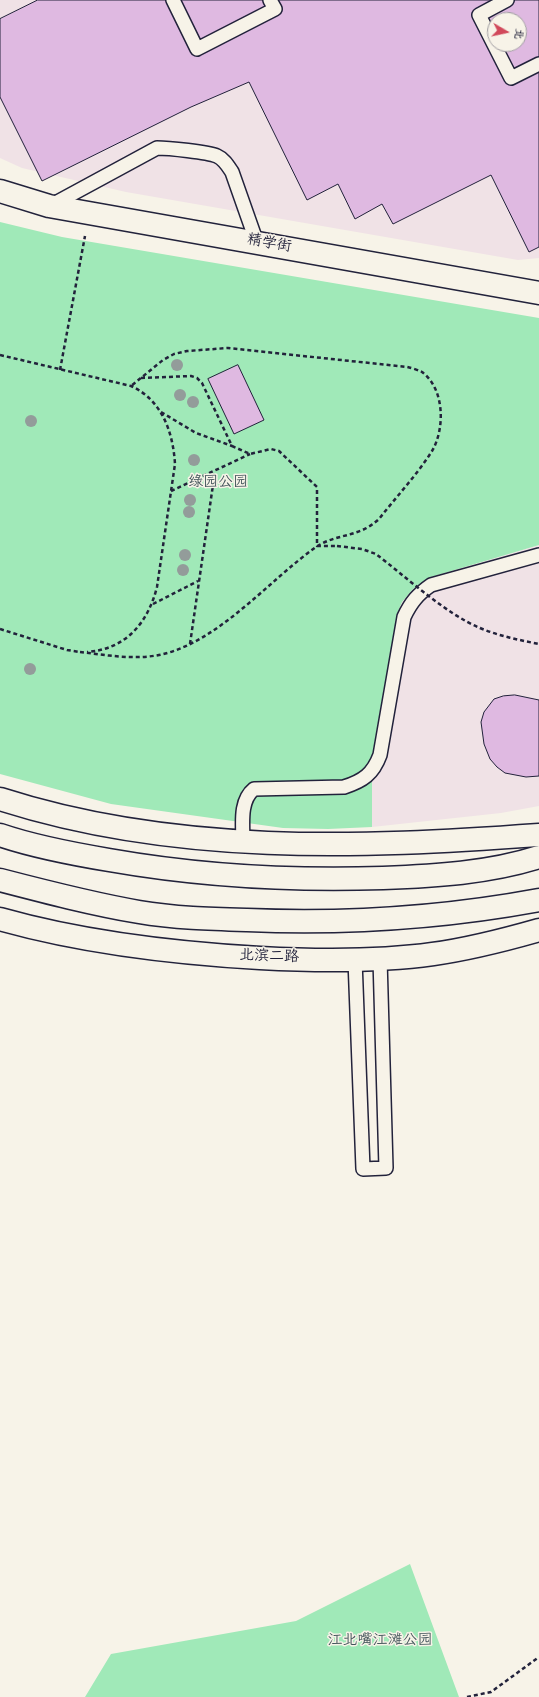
<!DOCTYPE html>
<meta charset="utf-8">
<style>
body{margin:0}
#map{position:relative;width:539px;height:1697px;overflow:hidden;background:#f7f3e8;font-family:Dekko,"LXGW WenKai TC",sans-serif}
canvas{display:block}
.north{position:absolute;left:487px;top:12px;width:40px;height:40px;box-sizing:border-box;background:#f7f3e8;border:1px solid #a29fa3;border-radius:50%;rotate:99deg;font-size:11px;font-weight:700;line-height:16px;text-align:center;color:#22223b}
.north::after{content:'';display:block;margin:auto;width:14px;height:18px;background:#d1495b;clip-path:polygon(50% 0,100% 100%,50% 72%,0 100%)}
</style>
<div id="map">
<canvas width="539" height="1697"></canvas>
<div class="north">北</div>
</div>
<script>
const context = document.querySelector('canvas').getContext('2d');
context.lineJoin = 'round';
function fillPath(path, color) { context.fillStyle = color; context.fill(path, 'evenodd'); }
function strokePath(path, color, width, dash) { context.strokeStyle = color; context.lineWidth = width; context.lineCap = dash ? 'butt' : 'round'; context.setLineDash(dash || []); context.stroke(path); }
function label(font, color, halo, rows, align = 'center') {
  context.font = font + ' Dekko,"LXGW WenKai TC",sans-serif'; context.lineWidth = 3; context.setLineDash([]); context.textBaseline = 'middle'; context.strokeStyle = halo; context.fillStyle = color; for (const [text, x, y, turn = 0] of rows) {
    context.save(); context.translate(x, y); context.rotate((+turn || 0) * Math.PI / 180); context.textAlign = isNaN(turn) ? turn : align; if (halo) context.strokeText(text, 0, 0); context.fillText(text, 0, 0); context.restore();
  }
}
fillPath(new Path2D(`
 M0,0h539v258l-21,2 -392,-68 -104,-24 -22,-10zM495,20h24v24h-24z
 M539,545v261l-38,7 -129,14v-70l25,-143 5,-12 11,-13 18,-12z`), '#f0e2e6');
fillPath(new Path2D(`
 M0,222l62,15 477,81v227l-108,32 -18,12 -11,13 -5,12 -25,143v70l-44,2 -45,-1 -172,-24 -111,-30z
 M410,1564l49,133h-374l26,-43 185,-33z`), '#a0e9b8');
const building = new Path2D(`
 M38,0h501v247l-10,5 -38,-77 -98,49 -11,-20 -27,15 -17,-35 -31,16 -58,-118 -58,25 -149,74 -42,-84v-78zM495,20h24v24h-24z
 M238,365l26,55 -30,14 -26,-55z
 M515,695l24,5v76l-13,1 -21,-4 -8,-6 -7,-8 -6,-15 -3,-22 3,-10 10,-13 9,-3z`);
fillPath(building, '#dfb9e1');
strokePath(building, '#22223b', 1);
const service = new Path2D(`
 M173,0l24,49 78,-40 -5,-9
 M507,0l-28,15 32,63 28,-14
 M50,206l107,-58c11,0 51,4 60,8 7,3 11,10 15,16l25,71
 M243,843c0,-18 -4,-42 11,-54l90,-2c19,-6 29,-13 36,-32l24,-138c7,-15 14,-23 27,-32l108,-30
 M355,960l8,209 23,-1 -6,-209`);
const minor = new Path2D(`
 M0,191l49,15 490,87`);
const tertiary = new Path2D(`
 M0,799c174,56 360,49 539,36
 M0,919c85,24 173,34 260,39 57,3 116,4 173,-4 36,-5 71,-14 106,-24`);
const primary = new Path2D(`
 M0,835c35,12 73,19 109,25 91,16 182,21 274,18 52,-2 106,-5 156,-21
 M0,880c46,12 92,24 139,32 35,6 72,7 108,8 98,4 195,-2 292,-20`);
strokePath(service, '#22223b', 16);
strokePath(minor, '#22223b', 25);
strokePath(tertiary, '#22223b', 25);
strokePath(primary, '#22223b', 25);
strokePath(new Path2D(`
 M0,355l131,31c31,14 42,46 44,78l-18,123c-9,35 -30,62 -70,65
 M60,370l25,-134
 M141,378l50,-2 6,2 5,5 30,63 18,8 21,-5 8,2 38,36v59h20
 M161,412l35,21 36,13
 M171,491l79,-37
 M153,604l45,-23
 M0,629l67,21 13,2
 M190,644l25,-173
 M80,652c26,3 53,8 79,3 59,-12 109,-74 157,-108 21,-14 43,-9 63,-28 17,-22 38,-44 53,-68 13,-22 13,-62 -10,-79 -4,-2 -10,-4 -15,-5l-179,-19 -41,3 -13,3 -11,6 -32,26
 M467,1697l24,-5 48,-35`), '#22223b', 2.5, [4, 3]);
strokePath(service, '#f7f3e8', 13);
strokePath(minor, '#f7f3e8', 22);
strokePath(tertiary, '#f7f3e8', 22);
strokePath(primary, '#f7f3e8', 22);
strokePath(new Path2D(`
 M337,546l25,3 14,5c30,23 70,60 104,74 19,8 39,12 59,16`), '#22223b', 2.5, [4, 3]);
context.fillStyle = '#939c9a';
for (const [x, y] of [
 [177,365],
 [180,395],
 [193,402],
 [31,421],
 [194,460],
 [190,500],
 [189,512],
 [185,555],
 [183,570],
 [30,669]
]) { context.beginPath(); context.arc(x, y, 6, 0, 2 * Math.PI); context.fill(); }
label('15px', '#22223b', '#f7f3e8', [
 ["精学街",269,245,10],
 ["北滨二路",269,958,2]
]);
label('15px', '#42545a', '#f7f3e8', [
 ["绿园公园",218,484],
 ["江北嘴江滩公园",380,1642]
]);
</script>
